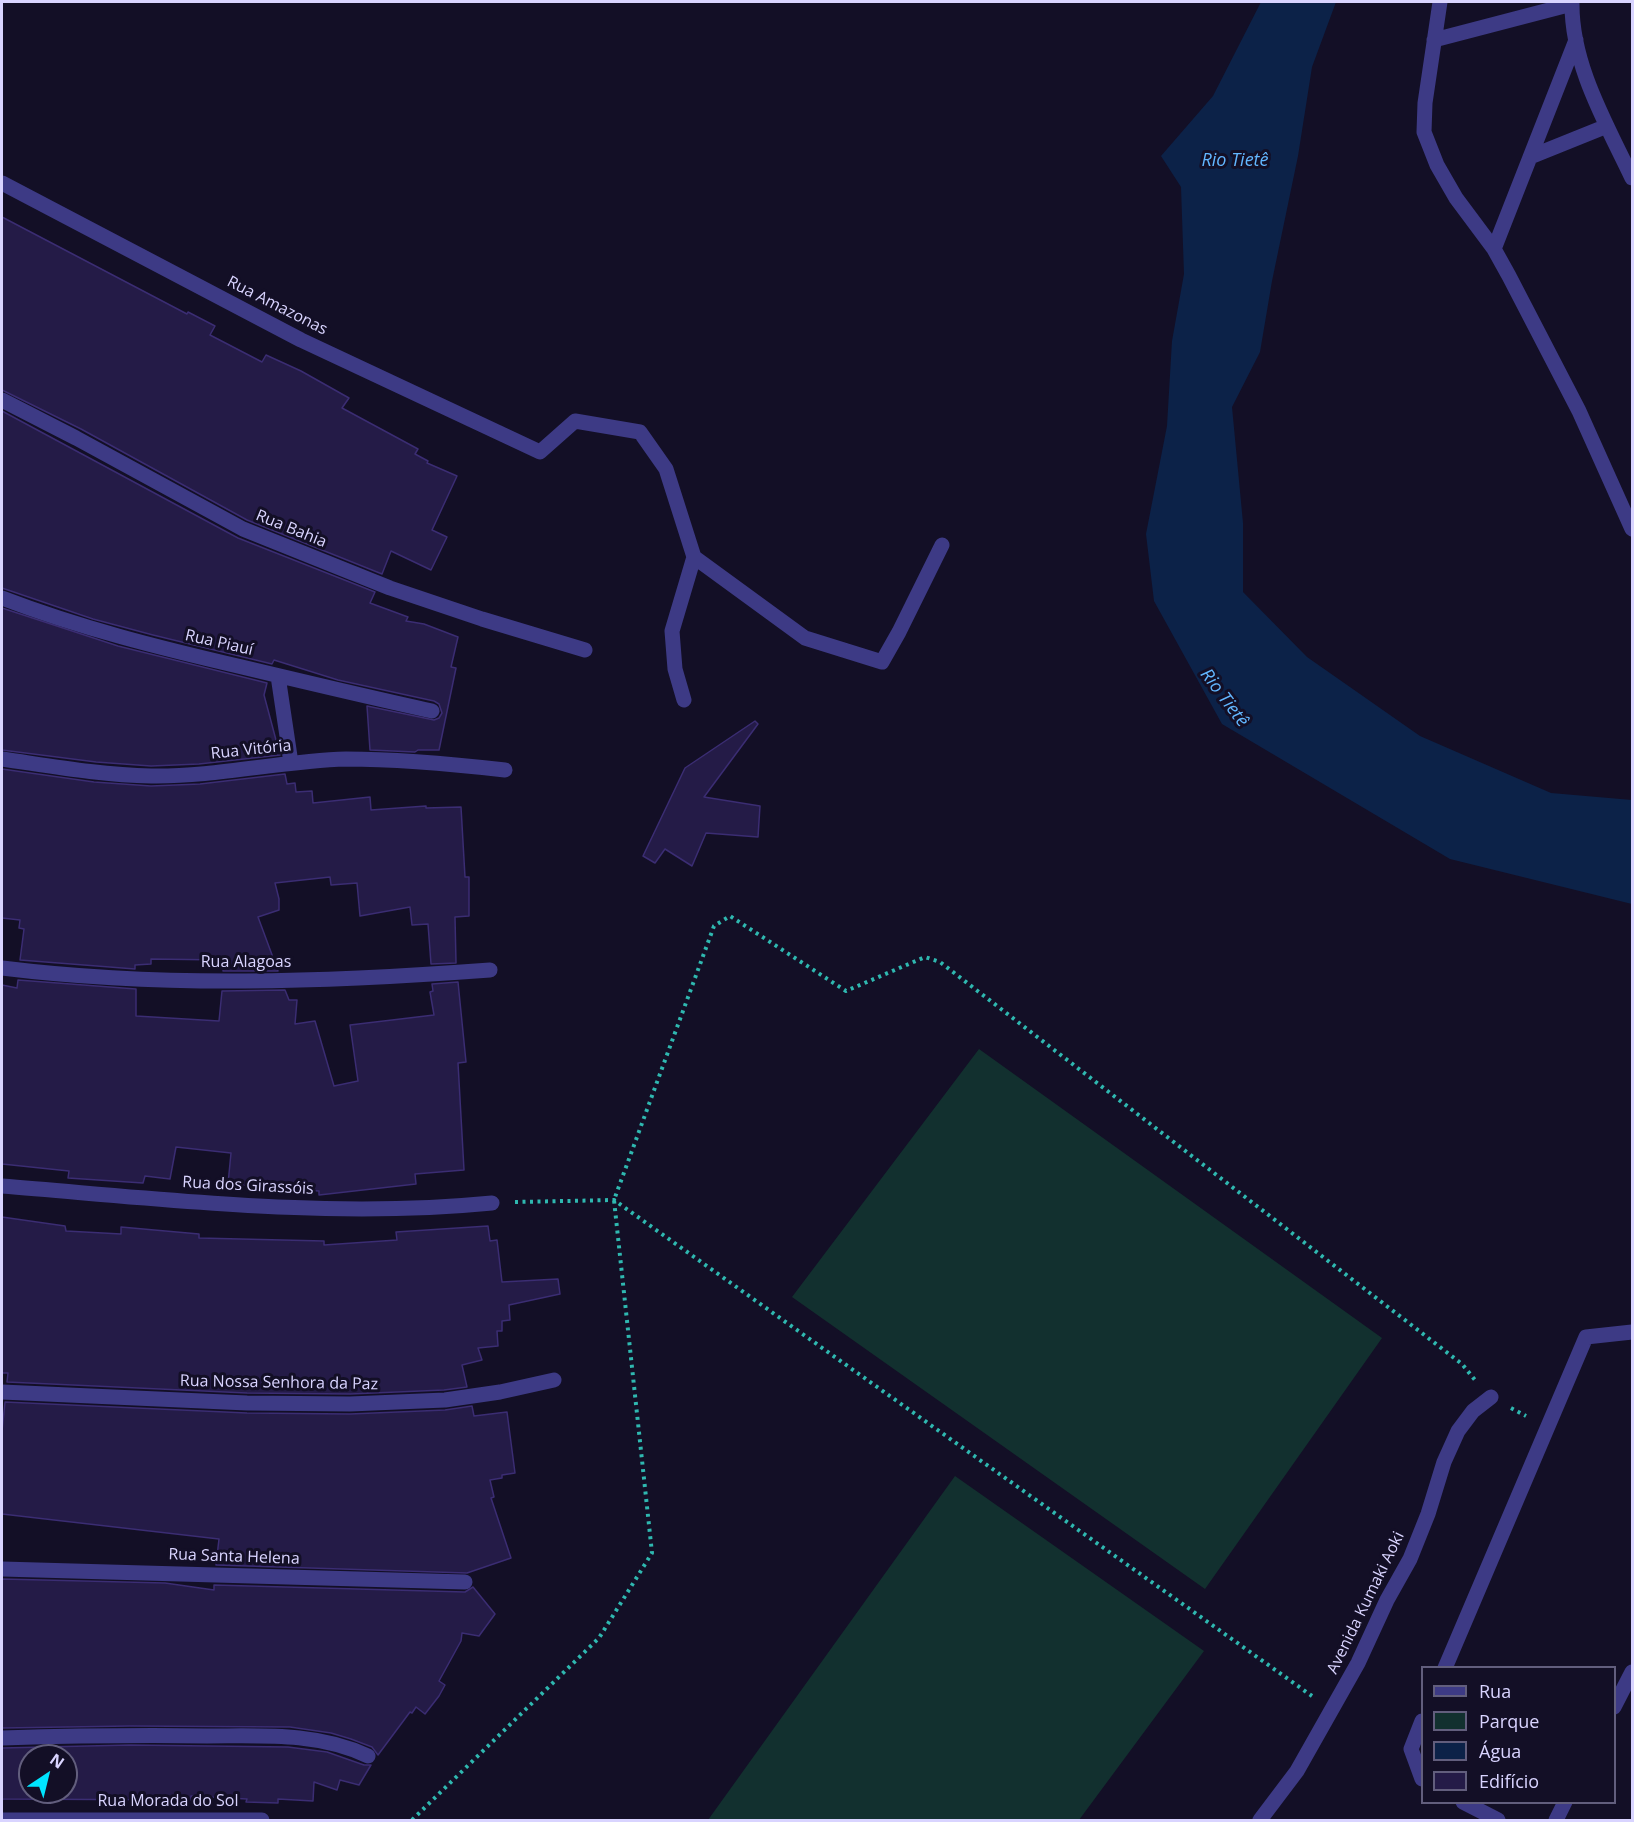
<!DOCTYPE html>
<meta charset="utf-8">
<style>
body{margin:0}
#map{position:relative;width:1634px;height:1822px;overflow:hidden;background:#130f26;font-family:"Open Sans",sans-serif}
canvas{display:block}
.frame{position:absolute;inset:0;border:3px solid #d9d4ff;pointer-events:none}
.legend{position:absolute;left:1421px;top:1666px;width:195px;height:138px;box-sizing:border-box;background:#130f26;border:2px solid #625e7d;margin:0;padding:8px 10px;list-style:none;font-size:18px;color:#d9d4ff}
.legend li{display:flex;align-items:center;gap:12px;height:30px}
.legend b{width:30px;border:2px solid #625e7d}
.north{position:absolute;left:18px;top:1744px;width:60px;height:60px;box-sizing:border-box;background:#130f26;border:2px solid #625e7d;border-radius:50%;rotate:35deg;font-size:16px;font-weight:700;line-height:24px;text-align:center;color:#d9d4ff}
.north::after{content:'';display:block;margin:auto;width:21px;height:27px;background:#00e5ff;clip-path:polygon(50% 0,100% 100%,50% 72%,0 100%)}
</style>
<div id="map">
<canvas width="1634" height="1822"></canvas>
<div class="frame"></div>
<ul class="legend">
<li><b style="height:8px;background:#3d3a85"></b>Rua</li>
<li><b style="height:16px;background:#12302f"></b>Parque</li>
<li><b style="height:16px;background:#0c2248"></b>Água</li>
<li><b style="height:16px;background:#241b47"></b>Edifício</li>
</ul>
<div class="north">N</div>
</div>
<script>
const context = document.querySelector('canvas').getContext('2d');
context.lineJoin = 'round';
function fillPath(path, color) { context.fillStyle = color; context.fill(path, 'evenodd'); }
function strokePath(path, color, width, dash) { context.strokeStyle = color; context.lineWidth = width; context.lineCap = dash ? 'butt' : 'round'; context.setLineDash(dash || []); context.stroke(path); }
function label(font, color, halo, rows, align = 'center') {
  context.font = font + ' "Open Sans",sans-serif'; context.lineWidth = 6; context.setLineDash([]); context.textBaseline = 'middle'; context.strokeStyle = halo; context.fillStyle = color; for (const [text, x, y, turn = 0] of rows) {
    context.save(); context.translate(x, y); context.rotate((+turn || 0) * Math.PI / 180); context.textAlign = isNaN(turn) ? turn : align; if (halo) context.strokeText(text, 0, 0); context.fillText(text, 0, 0); context.restore();
  }
}
fillPath(new Path2D(`
 M979,1049l403,289 -177,251 -413,-292z
 M955,1476l249,175 -125,169h-371z`), '#12302f');
fillPath(new Path2D(`
 M1261,2h75l-24,65 -14,89 -26,125 -12,71 -28,55 11,116v69l64,65 113,79 131,57 81,7v104l-182,-45 -228,-135 -68,-123 -8,-67 21,-108 5,-85 12,-67 -3,-87 -20,-31 52,-60z`), '#0c2248');
const building = new Path2D(`
 M2,217l185,97 1,-2 27,14 -5,9 52,27 4,-7 35,16 48,27 -7,10 76,41 -3,5 13,7 -1,2 30,13 -25,54 15,7 -16,33 -40,-19 -9,23 -135,-54 -166,-91 -79,-39z
 M2,411l236,127 137,54 -5,11 38,14 -2,4 18,3 34,13 -7,30 5,1 -17,82h-21l-3,2 -45,-2 -3,-44 67,14 5,-2 3,-5 -3,-9 -5,-3 -96,-21 -64,-20 -2,4 -119,-29 -60,-16 -91,-31z
 M2,608l116,38 149,37 -3,12 16,60 -81,9 -48,2 -55,-4 -94,-12z
 M755,721l3,3 -54,73 56,9 -2,31 -52,-4 -14,33 -27,-17 -10,14 -12,-7 42,-88z
 M2,769l92,13 57,4 49,-2 85,-10 2,10 8,-1 1,9 16,-1 1,12 57,-6 1,13 55,-4v2l35,-1 4,70h4v39l-14,1 1,46 -25,1 -3,-40 -16,1 -2,-18 -50,9 -3,-33 -26,2 -1,-8 -55,6 4,16v11l-21,7 20,54h-55l1,-11 -73,-1v5l-16,1v4l-115,-9 4,-31 -5,-1 1,-8 -18,-2z
 M18,980l118,9v27l83,5 3,-30 63,-1 4,10h8l-2,24 20,-3 19,65 24,-5 -8,-56 84,-10 -4,-23 3,-1 -1,-7 26,-2 8,80 -8,1 6,107 -49,4 1,10 -97,11v-4l-91,-7 3,-31 -55,-6 -6,32 -25,-3 -2,7 -75,-5 1,-7 -67,-7v-179l15,3z
 M2,1217l63,9 1,5 55,3v-7l78,7v4l125,3v4l73,-5 -1,-8 92,-6 2,15 7,-1 5,42 56,-3 2,15 -51,11 1,15 -8,1v10h-5l1,15 -20,2 4,12 -20,5 5,22 -23,3 -94,4 -103,-1 -240,-11 1,-9h-6z
 M5,1402l242,11 103,1 95,-4 27,-4 2,10 33,-4 8,61 -13,2v3l-12,2 4,17 -3,1 20,60 -44,15 -251,-8 3,-26 -217,-25v-83z
 M2,1579l163,4 49,7v-5l251,7 8,-5 22,27 -16,22 -17,-3 -1,8 -22,40 6,4 -6,11 -14,18 -9,-7 -4,6 -2,-1 -32,43 -6,-8 -21,-8 -20,-6 -41,-6 -160,-1 -128,2z
 M130,1745l158,2 39,5 37,13h7l-12,20 -19,-5 -3,10 -23,-8 -1,19 -35,-2v4l-32,-1 1,-3 -56,-3v4l-189,-1v-51zM30,1756h36v36h-36z`);
fillPath(building, '#241b47');
strokePath(building, '#3b2d73', 1.5);
strokePath(new Path2D(`
 M515,1202l99,-2 698,496
 M1511,1408l15,8
 M412,1820l187,-182 53,-85 -38,-353 100,-274 16,-10 116,75 79,-34 15,5 522,402 13,16`), '#2fb8b0', 4, [3, 4.5]);
strokePath(new Path2D(`
 M1440,2l-15,101 -1,29 13,33 19,33 38,51 15,27 70,135 53,118
 M1572,2c-1,62 34,121 60,176
 M1434,40l138,-36
 M1530,157l77,-31
 M1494,249l82,-209
 M1260,1820l37,-49 61,-108 29,-63 23,-41 18,-45 16,-52 14,-31 15,-20 18,-14`), '#3d3a85', 15);
strokePath(new Path2D(`
 M2,183l299,157 239,112 35,-31 65,11 26,37 28,88 111,81 77,24 17,-30 43,-87
 M2,400l74,38 167,91 147,59 92,31 103,31
 M2,598c78,30 158,50 240,69 63,15 126,30 190,44
 M278,676l13,87
 M684,700l-9,-31 -3,-38 22,-74
 M2,759c49,7 99,16 149,17 65,1 130,-15 195,-17 53,0 106,5 159,11
 M2,968c162,20 325,14 488,2
 M2,1186c163,13 327,33 490,17
 M2,1392l245,11 103,1 95,-4 55,-8 54,-12
 M2,1569l463,13
 M1445,1668l141,-331 46,-5
 M1614,1707l18,-35
 M1422,1721l-11,28 11,30
 M2,1738c68,-2 136,-3 205,-2 55,0 110,-4 161,20
 M1463,1802l35,18
 M2,1820h260
 M1556,1820l9,-18`), '#3d3a85', 15);
label('16px', '#d9d4ff', '#130f26', [
 ["Rua Amazonas",277,306,27],
 ["Rua Bahia",291,529,22],
 ["Rua Piauí",219,643,13],
 ["Rua Vitória",251,750,-6],
 ["Rua Alagoas",246,962],
 ["Rua dos Girassóis",248,1186,3],
 ["Rua Nossa Senhora da Paz",279,1383,1],
 ["Rua Santa Helena",234,1557,2],
 ["Avenida Kumaki Aoki",1366,1603,-64],
 ["Rua Morada do Sol",168,1801]
]);
label('italic 18px', '#62b6ff', '#130f26', [
 ["Rio Tietê",1235,161],
 ["Rio Tietê",1224,698,53]
]);
</script>
